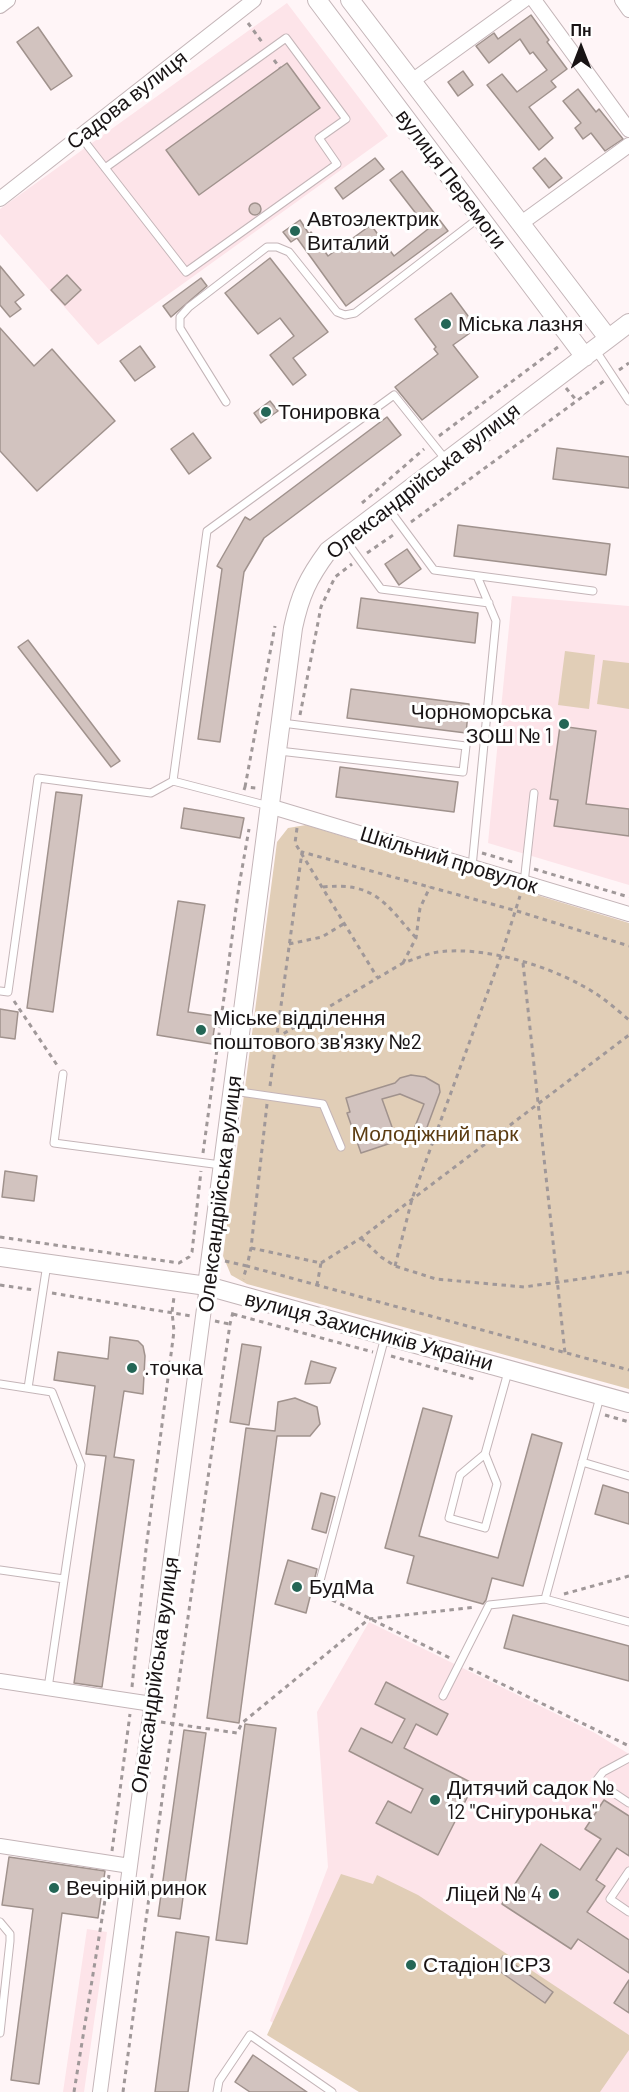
<!DOCTYPE html>
<meta charset="utf-8">
<style>
body{margin:0}
#map{position:relative;width:629px;height:2092px;overflow:hidden;background:#fff5f7;font-family:Barlow,sans-serif}
canvas{display:block}
.north{position:absolute;left:551px;top:18px;width:60px;height:60px;-webkit-text-stroke:4px #fff;paint-order:stroke;rotate:0deg;font-size:16px;font-weight:700;line-height:24px;text-align:center;color:#191415}
.north::after{content:'';display:block;margin:auto;width:21px;height:27px;background:#191415;clip-path:polygon(50% 0,100% 100%,50% 72%,0 100%)}
</style>
<div id="map">
<canvas width="629" height="2092"></canvas>
<div class="north">Пн</div>
</div>
<script>
const context = document.querySelector('canvas').getContext('2d');
context.lineJoin = 'round';
function fillPath(path, color) { context.fillStyle = color; context.fill(path, 'evenodd'); }
function strokePath(path, color, width, dash) { context.strokeStyle = color; context.lineWidth = width; context.lineCap = dash ? 'butt' : 'round'; context.setLineDash(dash || []); context.stroke(path); }
function label(font, color, halo, rows, align = 'center') {
  context.font = font + ' Barlow,sans-serif'; context.lineWidth = 6; context.setLineDash([]); context.textBaseline = 'middle'; context.strokeStyle = halo; context.fillStyle = color; for (const [text, x, y, turn = 0] of rows) {
    context.save(); context.translate(x, y); context.rotate((+turn || 0) * Math.PI / 180); context.textAlign = isNaN(turn) ? turn : align; if (halo) context.strokeText(text, 0, 0); context.fillText(text, 0, 0); context.restore();
  }
}
fillPath(new Path2D(`
 M287,3l101,133 -290,209 -98,-111v-25z
 M512,596l117,10v279l-141,-42z
 M369,1622l226,111 34,21v338h-248l-111,-71 58,-154 -11,-155z
 M87,1929l20,3 -23,160h-21z`), '#fde4e9');
fillPath(new Path2D(`
 M565,651l30,4 -6,54 -31,-4z
 M603,660l26,3v46l-32,-5z
 M306,825l323,98v466l-382,-105 -16,-9 -8,-19 54,-414 11,-14z
 M341,1874l32,10 4,-9 41,20 211,140v15l-29,42h-241l-92,-57z`), '#e1ceb7');
const building = new Path2D(`
 M531,15l18,25 -2,2 20,27 -16,12 5,6 -27,20 24,31 -14,12 -52,-65 15,-11 15,18 30,-22 -14,-18 -3,2 -10,-15 -31,24 -13,-17 18,-13 4,6z
 M38,27l34,49 -21,14 -34,-48z
 M287,63l33,45 -121,87 -33,-45z
 M463,71l10,14 -15,11 -10,-14z
 M578,89l18,23 3,-3 24,30 -18,12 -14,-18 -8,6 -8,-11 6,-5 -18,-22z
 M375,158l9,11 -41,30 -8,-11z
 M545,158l17,20 -13,10 -16,-20z
 M402,171l46,60 -102,75 -49,-68 -6,4 -8,-10 17,-12 9,14 2,-2 17,24 43,-31 23,31 34,-27 -38,-49z
 M249 209a6 6 0 1 1 12 0a6 6 0 1 1-12 0Z
 M270,258l58,74 -35,26 13,17 -13,10 -23,-30 24,-19 -14,-18 -22,16 -33,-41z
 M0,266l24,29 -9,7 6,7 -11,8 -10,-12z
 M67,275l14,15 -16,15 -14,-15z
 M201,278l6,8 -36,31 -8,-11z
 M451,293l26,35 -24,17 25,32 -56,43 -27,-33 43,-33 -4,-5 2,-2 -21,-28z
 M0,328l34,38 18,-17 63,72 -78,70 -37,-40z
 M140,346l15,21 -20,14 -15,-20z
 M270,401l8,10 -17,12 -7,-10z
 M387,417l14,18 -137,103 -20,34 -24,170 -22,-3 24,-170 -5,-3 28,-49 5,3z
 M193,433l18,25 -22,16 -18,-25z
 M557,448l72,9v31l-76,-9z
 M458,525l152,19 -4,31 -152,-19z
 M407,549l14,20 -22,16 -14,-21z
 M361,598l117,15 -3,30 -118,-15z
 M28,640l92,121 -9,6 -93,-120z
 M351,689l118,15 -3,29 -119,-15z
 M560,726l36,5 -10,73 43,5v27l-75,-10 4,-26 -8,-1z
 M340,767l118,15 -4,30 -118,-15z
 M56,792l26,3 -29,217 -26,-4z
 M184,808l60,10 -4,20 -59,-10z
 M178,901l27,4 -17,107 28,4 -4,28 -55,-9z
 M0,1009l18,3 -3,27 -15,-2z
 M411,1075l14,2 14,8 1,7 -17,46 -7,2 -4,-6 12,-30 -24,-10 -18,5 15,42 -36,12 -14,-40 3,-1 -4,-14 49,-15 5,-5z
 M5,1171l32,5 -3,25 -32,-4z
 M110,1337l28,4 5,5 2,10 -2,38 -19,-3 -10,66 20,3 -32,227 -28,-4 32,-227 -20,-2 9,-68 -41,-6 4,-28 50,7z
 M242,1344l19,3 -12,78 -19,-3z
 M311,1361l25,7 -6,15 -25,1z
 M295,1398l22,9 3,17 -10,12h-33l-38,287 -32,-5 39,-290 29,3 3,-29z
 M423,1408l29,8 -33,120 79,22 34,-124 30,9 -39,143 -31,-8 -6,22 -3,4 -76,-21 7,-27 -29,-8z
 M603,1485l26,8v31l-34,-10z
 M321,1493l14,4 -9,36 -14,-4z
 M288,1560l29,9 -11,44 -31,-9z
 M513,1615l116,31v35l-125,-33z
 M386,1682l62,32 -11,21 -21,-11 -12,24 70,36 -36,71 -62,-32 12,-22 23,12 12,-24 -74,-38 12,-23 31,15 13,-24 -30,-15z
 M245,1724l31,4 -29,216 -31,-4z
 M184,1730l22,3 -26,186 -22,-3z
 M604,1800l25,16v40l-12,-8 -21,32 9,6 -18,26 42,28v33l-51,-34 -7,10 -69,-45 39,-60 39,26 21,-31 -16,-10z
 M9,1857l96,14 -7,47 -36,-5 -23,171 -28,-4 22,-171 -31,-4z
 M176,1932l33,5 -21,155h-33z
 M503,1956l50,36 -8,11 -50,-35z
 M629,1980v33l-15,-10z
 M253,2055l54,37h-57l-15,-10z`);
fillPath(building, '#d2c3bf');
strokePath(building, '#a0928d', 1.5);
const service = new Path2D(`
 M81,136l7,10 98,126 151,-108 -18,-26 27,-19 -60,-81 -181,130
 M596,351l33,50
 M226,402l-46,-74v-11l9,-10 78,-60h10l12,5 48,60 8,3 10,-2 125,-96
 M388,508l46,62 159,21
 M344,538l37,51 108,14
 M279,751l184,21 3,-26 -184,-23
 M173,781l34,-250 187,-136 52,65
 M472,867l24,-246 -19,-45
 M524,883l10,-90
 M0,991l8,1 30,-214 113,15 22,-12 96,25
 M63,1074l-9,69 167,22
 M233,1091l90,13 18,43
 M0,1384l52,8 29,73 -33,223
 M28,1388l19,-124
 M485,1454l12,30 -12,44 -36,-10 11,-43 25,-21 23,-82
 M582,1462l47,14
 M0,1570l64,9
 M317,1592l68,-255
 M545,1599l84,23
 M443,1696l46,-91 56,-6 55,-202
 M629,1758l-26,14 -7,9 33,22
 M629,1871l-19,28 19,13
 M0,1922l10,12v7l-10,92
 M217,2092l2,-11 31,-46 82,57`);
const minor = new Path2D(`
 M534,0l95,130
 M622,0l7,10
 M0,6l8,-6
 M412,81l112,-81
 M0,199l254,-199
 M520,224l109,-79
 M269,806l360,108
 M0,1681l152,23
 M0,1846l130,20
 M100,2092l107,-806`);
const secondary = new Path2D(`
 M317,0l268,357
 M350,0l258,338
 M0,1257l207,29 422,117
 M207,1286l86,-658c7,-33 15,-50 35,-77l301,-228`);
strokePath(service, '#c4b5b8', 9);
strokePath(minor, '#c4b5b8', 16);
strokePath(secondary, '#c4b5b8', 20);
strokePath(new Path2D(`
 M248,23l14,19
 M274,60l6,8
 M619,370l10,-7
 M566,388l11,13
 M439,436l119,-89
 M362,503l62,-54
 M411,522l193,-141
 M367,553l29,-20
 M300,715l21,-108 14,-30 17,-13
 M245,787l30,-161
 M244,790l1,-3 11,1
 M297,828l-2,15 82,134
 M482,853l34,10
 M534,869l95,28
 M323,887c52,-5 62,16 93,51
 M289,944l33,-7 23,-14
 M403,963l13,-25 4,-30 10,-21
 M523,963l42,390
 M14,1001l43,64
 M276,1038l127,-75c12,-4 23,-9 35,-11 44,-6 105,12 143,33 18,9 33,22 48,35
 M270,1086l32,-234 215,59 112,35
 M267,1104l-16,144 -4,18 382,104
 M203,1153l36,-267 10,-57
 M0,1237l179,26 10,-6 3,-5 9,-81
 M361,1238l20,19 14,9 41,13 88,8 105,-15
 M251,1248l70,15 -4,22
 M225,1261l22,5 -4,13
 M321,1263l40,-25 268,-203
 M395,1266l17,-67 89,-243 19,-60
 M0,1285l34,5
 M52,1293l139,23
 M233,1314l140,38
 M215,1321l14,3
 M391,1356l83,23
 M605,1415l24,7
 M564,1594l65,-18
 M324,1596l126,62
 M469,1668l160,78
 M132,1687l14,-138 28,-218 -2,-19 2,-15
 M161,1722l76,11 5,-10 127,-104 107,-12
 M112,1851l18,-137
 M74,2092l35,-217
 M123,2092l41,-307 66,-461 4,-16`), '#a09899', 3, [4.5, 4.5]);
strokePath(service, '#fff', 7);
strokePath(minor, '#fff', 14);
strokePath(secondary, '#fff', 18);
for (const [x, y, r, color] of [
 [295,231,6,"#246656"],
 [446,324,6,"#246656"],
 [266,412,6,"#246656"],
 [564,724,6,"#246656"],
 [201,1030,6,"#246656"],
 [132,1368,6,"#246656"],
 [297,1587,6,"#246656"],
 [435,1800,6,"#246656"],
 [54,1888,6,"#246656"],
 [554,1894,6,"#246656"],
 [411,1965,6,"#246656"]
]) { const dot = new Path2D(); dot.arc(x, y, r, 0, 2 * Math.PI); context.fillStyle = color; context.fill(dot); strokePath(dot, '#fff', 2); }
label('21px', '#191415', '#fff', [
 ["Садова вулиця",127,100,-38],
 ["вулиця Перемоги",451,179,53],
 ["Олександрійська вулиця",423,481,-38],
 ["Шкільний провулок",449,860,17],
 ["Олександрійська вулиця",220,1194,-83],
 ["вулиця Захисників України",369,1331,15],
 ["Олександрійська вулиця",155,1675,-82]
]);
label('21px', '#191415', '#fff', [
 ["Автоэлектрик",307,219],
 ["Виталий",307,243],
 ["Міська лазня",458,324],
 ["Тонировка",278,412],
 ["Чорноморська",552,712,"right"],
 ["ЗОШ № 1",552,736,"right"],
 ["Міське відділення",213,1018],
 ["поштового зв'язку №2",213,1042],
 [".точка",144,1368],
 ["БудМа",309,1587],
 ["Дитячий садок №",447,1788],
 ["12 \"Снігуронька\"",447,1812],
 ["Вечірній ринок",66,1888],
 ["Ліцей № 4",542,1894,"right"],
 ["Стадіон ІСРЗ",423,1965]
], 'left');
label('21px', '#5b3c12', '#fff', [
 ["Молодіжний парк",435,1134]
]);
</script>
